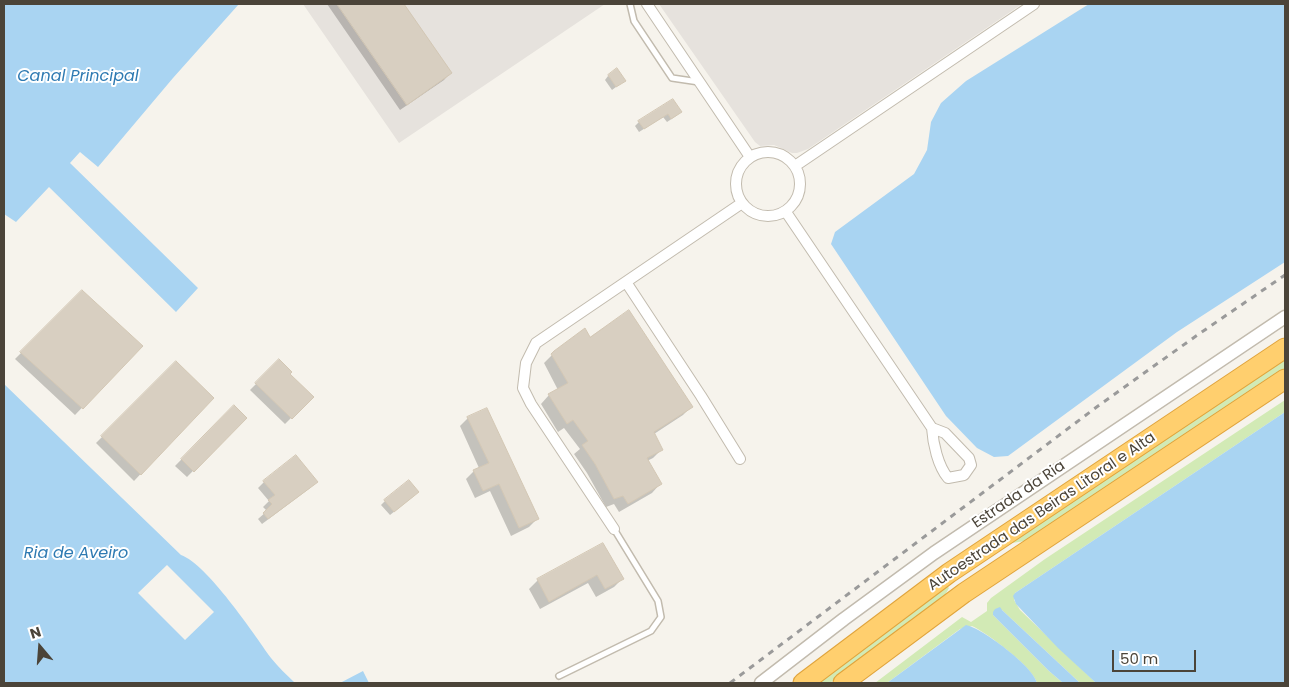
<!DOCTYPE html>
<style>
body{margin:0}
#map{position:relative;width:1289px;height:687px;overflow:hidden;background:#f6f3ec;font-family:Poppins,sans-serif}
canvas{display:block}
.frame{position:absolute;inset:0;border:5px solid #4b4439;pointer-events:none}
.north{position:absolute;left:15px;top:622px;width:50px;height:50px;-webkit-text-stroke:4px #fff;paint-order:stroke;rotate:342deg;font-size:14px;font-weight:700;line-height:20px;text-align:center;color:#4b4439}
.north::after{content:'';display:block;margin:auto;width:18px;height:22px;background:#4b4439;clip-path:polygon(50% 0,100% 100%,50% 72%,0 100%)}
.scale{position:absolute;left:1112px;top:650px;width:84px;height:22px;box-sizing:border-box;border:2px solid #4b4439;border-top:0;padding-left:6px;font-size:15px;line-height:18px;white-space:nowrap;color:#4b4439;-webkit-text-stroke:4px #fff;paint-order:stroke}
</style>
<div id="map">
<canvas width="1289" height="687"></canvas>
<div class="frame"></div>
<div class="north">N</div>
<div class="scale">50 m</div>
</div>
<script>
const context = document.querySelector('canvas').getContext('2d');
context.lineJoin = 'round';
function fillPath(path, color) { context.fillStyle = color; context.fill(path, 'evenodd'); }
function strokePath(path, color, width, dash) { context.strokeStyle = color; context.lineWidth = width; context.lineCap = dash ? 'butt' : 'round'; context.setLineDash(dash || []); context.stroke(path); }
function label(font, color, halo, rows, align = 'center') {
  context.font = font + ' Poppins,sans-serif'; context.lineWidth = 4; context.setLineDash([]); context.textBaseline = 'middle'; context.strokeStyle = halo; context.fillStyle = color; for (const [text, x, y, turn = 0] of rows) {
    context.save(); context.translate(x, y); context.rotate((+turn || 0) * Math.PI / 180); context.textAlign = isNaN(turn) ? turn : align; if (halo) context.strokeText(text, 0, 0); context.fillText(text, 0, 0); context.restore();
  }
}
fillPath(new Path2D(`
 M303,4h302l-206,139z
 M659,4h363l-214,145 -11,4h-5l-18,-8 -14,1 -5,-4z`), '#e6e2dd');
fillPath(new Path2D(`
 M1285,355v14l-260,172 -13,2 8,-11z
 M1285,400v12l-270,181 -1,7 6,10 76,73h-16l-78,-73 -9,5 56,56 14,12h-26c-4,-16 -50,-50 -65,-57l-12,3 -73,54h-12l87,-66 9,5 16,-11v-8l4,-5 54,-39z
 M948,587l1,1 -5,9 -114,86h-17l125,-95z`), '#d2eab5');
fillPath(new Path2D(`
 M4,4h235l-66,74 -75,89 -18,-15 -10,11 128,125 -22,24 -127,-125 -33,35 -12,-8z
 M1089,4h196v258l-108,70 -169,124 -14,1 -17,-9 -31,-32 -115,-172 4,-12 79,-58 13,-24 4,-28 10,-19 25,-22z
 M4,384l177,171c26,9 73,79 90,103 7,9 16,17 24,25h-291zM167,565l47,47 -29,28 -47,-47z
 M1285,412v271h-189l-38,-35 -42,-44 -3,-8 2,-3z
 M1000,607l2,3 78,73h-17l-14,-12 -56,-56v-3l2,-3z
 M966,625c16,3 68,42 71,58h-150z
 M363,671l6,12h-29z`), '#a9d4f2');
fillPath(new Path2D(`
 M327,4h75l48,69 -6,7 -44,30z
 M608,76l16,5 -12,9 -7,-10z
 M672,100l8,12 -4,4 -9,6 -4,-5 -24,15 -4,-6 4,-4z
 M82,292l59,54 -66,69 -60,-56z
 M590,338l101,69 -8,8 -29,19 8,15 -9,9 -6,3 13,23 -8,9 -33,19 -5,-8 -8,3 -19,-34 -13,-19 6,-5 -16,-21 -6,4 -17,-28 8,-9 9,-5 -14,-27 11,-11z
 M279,361l9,13 24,23 -27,27 -35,-34z
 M176,363l36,35 -78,83 -38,-38z
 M234,406l11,12 -58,59 -12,-11z
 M468,418l69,101 -8,8 -18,9 -21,-45 -15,7 -9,-19 8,-8 5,-3 -19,-42z
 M264,482l46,6 -48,36 -4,-5 9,-8 -4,-4 6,-6 -11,-13z
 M414,496l-24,19 -9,-10 4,-4z
 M602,545l21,33 -9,9 -18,10 -8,-14 -48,26 -11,-20 9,-9z`), '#0003');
const building = new Path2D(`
 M337,4h67l48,69 -45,32z
 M617,68l9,13 -10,6 -8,-12z
 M673,99l9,13 -11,7 -3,-5 -24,15 -6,-8z
 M82,290l61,56 -60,63 -63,-57z
 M629,310l64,97 -39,25 9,18 -16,8 15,26 -34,20 -5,-8 -9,3 -19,-35 -13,-19 6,-4 -15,-21 -6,4 -19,-30 20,-11 -17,-29 3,-3 31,-23 5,9z
 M279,359l13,13 -2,2 24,23 -22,22 -37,-36z
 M176,361l38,37 -73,77 -40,-39z
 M234,405l13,13 -53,54 -13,-13z
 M487,408l52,111 -20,9 -20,-44 -16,7 -10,-21 16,-7 -22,-46z
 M296,455l22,27 -50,37 -5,-6 9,-9 -4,-4 7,-5 -12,-14z
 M409,480l10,12 -25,20 -10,-12z
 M603,543l21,36 -19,10 -8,-14 -48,27 -12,-23z`);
fillPath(building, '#d8cfc1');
strokePath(building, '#d3c7b4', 1);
const service = new Path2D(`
 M630,4l4,17 38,57 27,4
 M559,676l92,-45 10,-14 -3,-16 -44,-72`);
const minor = new Path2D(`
 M647,4l103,153
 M736 184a32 32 0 1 1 64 0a32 32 0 1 1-64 0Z
 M795,166l239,-162
 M786,212l146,216c1,16 6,38 16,50l16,-3 7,-10 -2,-7 -24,-25 -13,-5
 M626,282l75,114 39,63
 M614,529l-83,-125 -8,-16 3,-25 10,-20 206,-140`);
const tertiary = new Path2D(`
 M761,683l83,-64 90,-66 351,-236`);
const motorway = new Path2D(`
 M803,683l146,-110 336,-225
 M843,683l121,-90 321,-214`);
strokePath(service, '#c2bbae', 8);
strokePath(minor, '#c2bbae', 12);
strokePath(tertiary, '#c2bbae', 15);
strokePath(motorway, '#e0a43c', 21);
strokePath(service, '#fff', 5);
strokePath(minor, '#fff', 10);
strokePath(tertiary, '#fff', 12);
strokePath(motorway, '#ffcf6e', 19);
strokePath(new Path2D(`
 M730,683l368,-277 98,-70 89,-61`), '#9a9a9a', 3, [6, 6]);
label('15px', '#4b4439', '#fff', [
 ["Estrada da Ria",1019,495,-34],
 ["Autoestrada das Beiras Litoral e Alta",1042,512,-34]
]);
label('italic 16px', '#2e7ab2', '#fff', [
 ["Canal Principal",78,77],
 ["Ria de Aveiro",76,554]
]);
</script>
